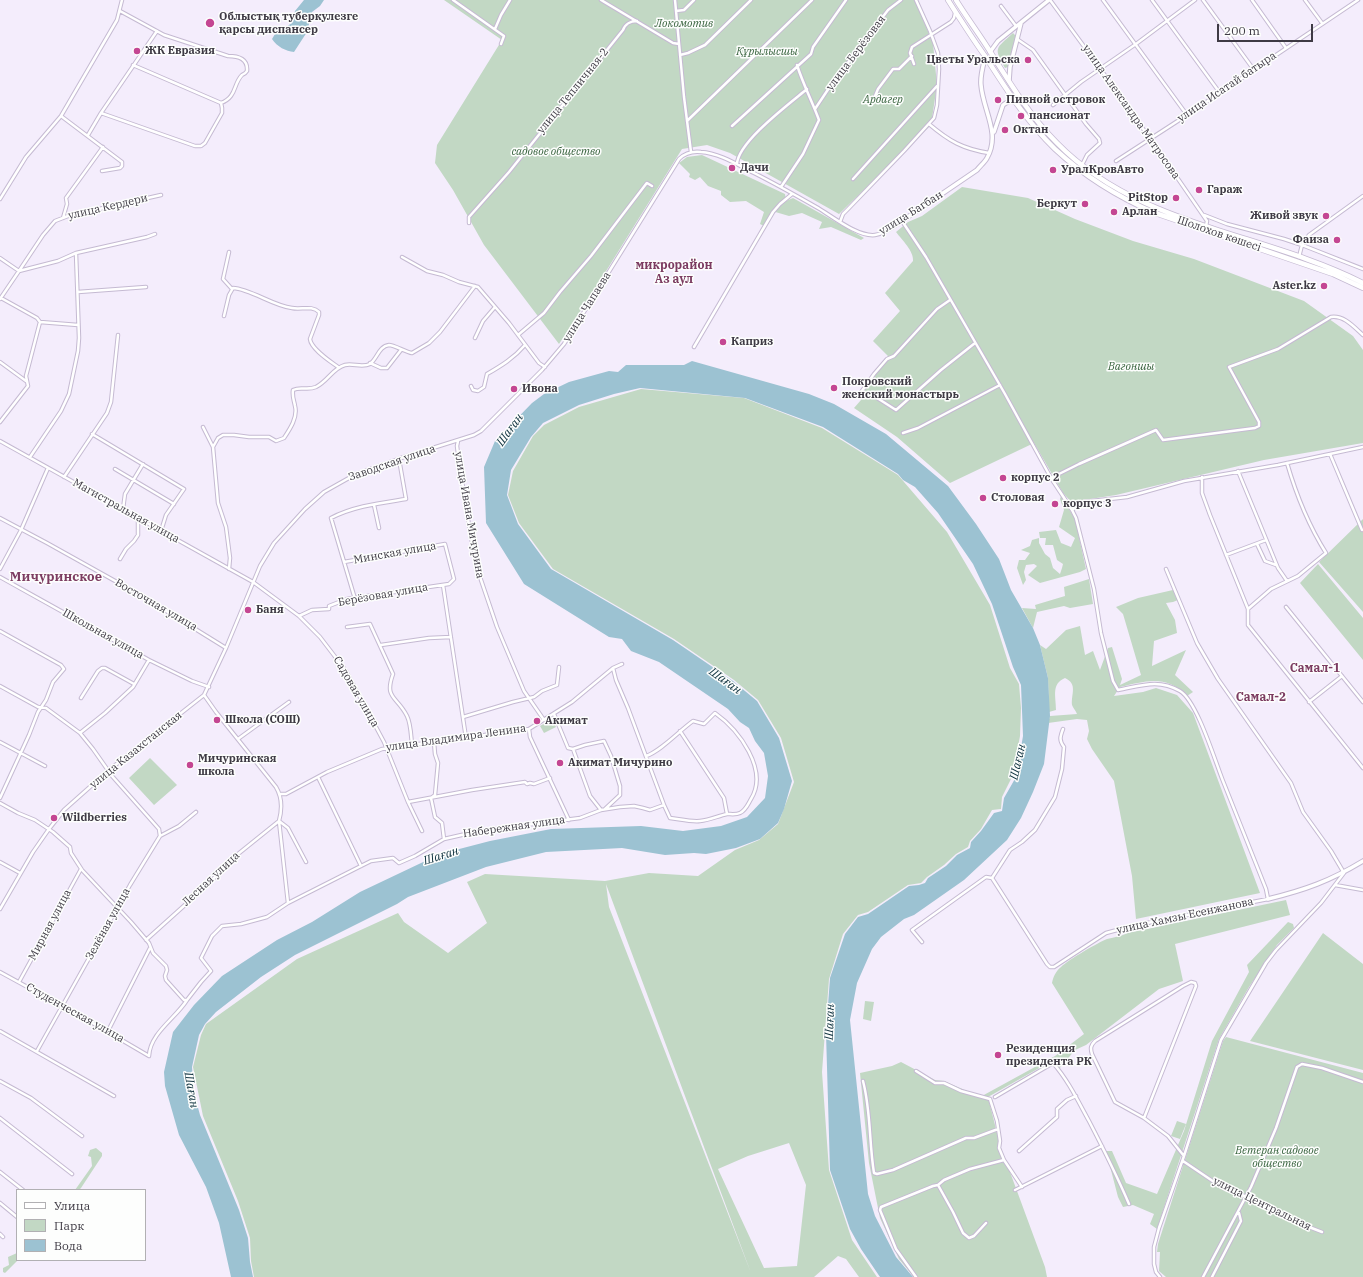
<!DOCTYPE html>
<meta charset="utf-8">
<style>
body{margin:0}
#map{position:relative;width:1363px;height:1277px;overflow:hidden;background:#f4edfc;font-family:"IBM Plex Serif",serif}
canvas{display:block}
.legend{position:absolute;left:16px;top:1189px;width:130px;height:72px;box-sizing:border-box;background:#fdfefd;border:1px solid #b1b0b3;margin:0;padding:5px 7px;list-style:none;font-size:12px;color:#3e3a44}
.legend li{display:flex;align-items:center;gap:8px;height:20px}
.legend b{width:20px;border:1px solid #b1b0b3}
.scale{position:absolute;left:1217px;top:24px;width:96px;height:18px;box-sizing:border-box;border:2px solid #3e3a44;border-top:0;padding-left:5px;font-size:12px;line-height:14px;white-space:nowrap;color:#3e3a44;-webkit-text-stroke:3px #fdfefd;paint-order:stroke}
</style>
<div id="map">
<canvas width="1363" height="1277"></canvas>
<ul class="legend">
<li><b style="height:5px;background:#fff"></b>Улица</li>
<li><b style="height:11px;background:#c2d8c4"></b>Парк</li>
<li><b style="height:11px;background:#9cc2d2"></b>Вода</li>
</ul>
<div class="scale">200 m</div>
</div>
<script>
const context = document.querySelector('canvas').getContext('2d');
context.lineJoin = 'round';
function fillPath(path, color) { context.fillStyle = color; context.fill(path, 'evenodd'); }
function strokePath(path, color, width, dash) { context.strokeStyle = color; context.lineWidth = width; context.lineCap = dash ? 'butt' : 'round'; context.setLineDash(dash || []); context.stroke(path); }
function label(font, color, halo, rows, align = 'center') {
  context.font = font + ' "IBM Plex Serif",serif'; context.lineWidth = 3; context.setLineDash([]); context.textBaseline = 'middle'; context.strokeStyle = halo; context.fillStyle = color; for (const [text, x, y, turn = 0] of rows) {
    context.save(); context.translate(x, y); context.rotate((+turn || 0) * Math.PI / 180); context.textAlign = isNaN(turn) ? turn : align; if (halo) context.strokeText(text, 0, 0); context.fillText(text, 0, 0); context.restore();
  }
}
fillPath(new Path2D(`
 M444,0h471l18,43 4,42 -6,40 -92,89 -109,-61 -23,-8 -25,4 -79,127 -44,68 -75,-99 -31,-55 -18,-27 2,-18 65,-105z
 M1013,33l3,3 -8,31 -3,1c-12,-21 -9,-19 8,-35z
 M702,155l83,39 1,7 7,-3 71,40 -3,2 -30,-13 -12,2 3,-7 -20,-9 -13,3 -17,-5 -8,15 -4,-2 4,-12 -18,-11 -16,1 -9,-7v-4l-13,-5 -8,-9 -5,3 -6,-3 1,-3 -11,-11 8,-6z
 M962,187l66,11 47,21 58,22 61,18 110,42 49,35 10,14v93l-99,17 -148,35 -26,4 -16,6 -11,-12 -29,-50 -84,40 -53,-46 -43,-29 7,-8 -3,-7 15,-20 15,-17 -15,-15 27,-30 -15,-18 28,-32c1,-10 -11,-21 -17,-29l12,-10 14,-6z
 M641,389l103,9 78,30 76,47 49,57 43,73 20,63 9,16 2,24 -1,28 -7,39 -11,22 -1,12 -9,1 -11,19 -11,12 -2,6 -12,7 -12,11 -17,12 -6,6 -13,2 -40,27 -10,3 -15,19 -14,45 -7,93 7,98 23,70 25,37h-18l-13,-18 -8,-3 -24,21h-560l-3,-16 -1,-23 -12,-37 -35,-85 -10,-49 8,-32 5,-11 91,-65 101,-46 6,9 44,31 39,-30 -20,-41 18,-8 120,7 44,-8 49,3 37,-26 24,-10 19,-16 16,-42 -13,-44 -23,-38 -24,-20 -60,-41 -121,-70 -34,-46 -11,-28 5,-24 20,-35 11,-11 35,-18zM606,884l145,389 -142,-366zM789,1143l17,42 -9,81 -33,2 -46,-99 30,-13z
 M1061,496l14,23 11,50 -6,3 -40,11 -12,-8 9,-9 -3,-2 -8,1 -2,7 2,8 -3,5 -6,-17 2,-8h6l5,-7 -9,-3 9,-4 2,-6 7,-2v5l6,11 5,4 3,10 7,6 2,-6 1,-4 -6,-4 -4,-15h-8l1,-7h-6l-1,-6 17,-2 5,13 10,4 4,-9 -16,-11 5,-17 -4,-11z
 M1363,519v93l-44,-50z
 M1318,564l45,54v42l-63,-77z
 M1089,579l4,25 -23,4 -6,-2 -27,6 -4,16 -11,-20 14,1 -1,-4 30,-9 -1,-9z
 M1173,590l5,10 -5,2 -7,1 9,17 2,13 -23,8 -2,25 34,-16 -11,25 18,17 -6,4c-21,-22 -41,-15 -67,-9l-6,9 29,-4 13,-4 21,7 16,18 67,180 -124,26 -4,-43 -18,-95 -22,-32 -5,-10 2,-8 -2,-11 -10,-1 -29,4 2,-7 27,-2c-1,-3 -4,-6 -5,-9 -1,-11 6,-21 -7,-27 -14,6 -9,18 -9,32l-7,2 -1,-34 -8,-33 6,4 20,-19 14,-4 5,29 8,-4 7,19 8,-22 4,-1 10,32 -2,6 21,-10 -18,-61 -7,-7 22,-9z
 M552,719l4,8 -12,6 -4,-7z
 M150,758l27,27 -23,20 -25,-27z
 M1286,900l4,15 -115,29 8,37 -24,8 -73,56 -11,5 -16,19 -9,-7 -62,35 12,48 45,122 2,10h-134l-1,-2 -13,-16 -19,-41 -11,-55 -9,-90 32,-7 9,-4 34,18 9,1 23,10 15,5 73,-40 29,-22 -32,-51c1,-6 4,-12 9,-16 7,-7 38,-25 46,-28 8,-2 14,-3 21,-6z
 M1288,922l5,2 1,4 -17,17 -28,42 -30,52 -62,190 -7,-5 4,-10 -21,-9 -10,2 -5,-10 -12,-46h6l14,32 31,11 27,-63 28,-90 37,-69 -2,-7z
 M1323,933l40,31v106l-113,-29z
 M865,1001l9,1 -3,19 -8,-2z
 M1226,1037l137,36v204h-197l-7,-6 1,-19h-3l1,-8 65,-203z
 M1177,1121l9,3 -6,15 -9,-3z
 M96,1148l6,5v3l-21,32 -2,2h-4l17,-24 -1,-9 -3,-1 2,-6z
 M17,1253l1,7 -13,13 -2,-1v-4l6,-3 -1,-8z`), '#c2d8c4');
fillPath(new Path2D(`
 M304,0h20l-4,6 -8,6 -5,20 -13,20c-8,-1 -17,-5 -22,-13l3,-5 17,-11 3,-12z
 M692,361l117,33 25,10 52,30 62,52 28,38 23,35 12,31 22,38 7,17 8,33 2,38 -6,48 -11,28 -12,26 -14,22 -43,40 -50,35 -10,4 -23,18 -9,12 -15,34 -7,37 18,174 7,22 21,41 17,20h-33l-19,-28 -11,-20 -20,-59 -4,-137 4,-55 15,-44 13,-17 10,-3 41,-28 10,-1 6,-2 3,-5 18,-12 11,-11 13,-7 1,-6 10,-11 13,-18 8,-2 2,-13 12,-21 7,-41 -2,-51 -8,-18 -21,-63 -19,-40 -35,-51 -23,-26 -12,-7 -5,-6 -75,-47 -78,-29 -105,-10 -26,6 -35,11 -36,18 -12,14 -20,33 -4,25 11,29 33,45 122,71 60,41 24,20 22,37 13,43 -8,28 -6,14 -18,16 -24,9 -30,6 -12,-1 -29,2 -43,-7 -76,4 -60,15 -78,30 -11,7 -102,51 -34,22 -45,35 -11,12 -6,11 -7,32 2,26 6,22 39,95 9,28 2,24 3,15h-22l-12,-54 -13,-36 -27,-52 -14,-49 -1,-14 9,-40 21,-27 28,-29 55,-36 35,-18 48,-30 80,-38 50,-13 61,-12 90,-3 42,5 38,-5 26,-9 18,-19 3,-22 -4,-23 -9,-12 -6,-13 -9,-6 -12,-13 -69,-47 -28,-11 -9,-12 -13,-2 -85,-53 -38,-61 -2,-56 11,-26 37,-38 12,-9 25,-12 40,-11 9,1 8,-7h58z`), '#9cc2d2');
const minor = new Path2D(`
 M453,0l51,36 -3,8
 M601,0l72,43 6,1
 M675,0l9,97 7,55
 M1050,0c54,73 106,146 157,221l-1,5
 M1103,0l84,115
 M1152,0l68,93
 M1203,0l51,70
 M1252,0l34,48
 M1305,0l17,23
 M1001,6l15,20
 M120,11l44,24 64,21c11,0 20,3 19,15 -1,2 -3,3 -5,4 -9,9 -5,22 -21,28
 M676,11l8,-1 10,-10
 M495,29l6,-14 9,-15
 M1017,39l16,11 53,74 13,15 1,4 -13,12 -5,10
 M680,55l8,-2 17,-8 46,-45
 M914,64l-4,-11 2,-6 39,-25 3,-4 1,-5
 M873,101l5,-12 15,-20h6l13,-13
 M1053,105l28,-23 55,-38 59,-44
 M815,109l16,-24 57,-75 13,-10
 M101,113l94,33h6l4,-3 17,-30v-5l-1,-5 -88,-38
 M61,116l61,46v4l-2,2 -18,3
 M687,121l125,-121
 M929,124c20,17 34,25 60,29
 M732,126l79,-72 2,-7 33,-47
 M88,135l13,-22 56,-82
 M1116,161l71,-46 171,-115
 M737,164c1,-22 52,-60 70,-75
 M853,179l84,-93
 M781,187l22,-33 16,-34c-7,-19 -16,-36 -22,-55
 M0,199l26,-42 35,-41 56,-96 5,-20
 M1204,215l23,9 57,15 18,6 61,24
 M63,218l4,-14 -1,-6 37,-51
 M840,222l3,-8 5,-5 56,-58 30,-33 3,-13 2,-36 -1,-16 -8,-22 -14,-31
 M469,223v-6l40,-45 114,-142c2,-6 8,-9 14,-9
 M229,252l-6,27 9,10
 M402,257l25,14 16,4 16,7 19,5 31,36 30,40 6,4
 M1299,257l3,-12 7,-10 54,-39
 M0,258l19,13 24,-36 12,-14 13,-5 93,-21
 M78,292l68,-5
 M0,299l19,-28 39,-10 18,-8 71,-16 8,-3
 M224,316l5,-21 4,-7c18,1 40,18 59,20 9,2 20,-3 27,4v3l-9,24c1,10 20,22 28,28
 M40,322l38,3
 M518,335l26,-22 16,-21 31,-36 55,-72 1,-1 5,3
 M475,338l8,-17 12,-14
 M694,347l79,-135 7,-8 12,-10
 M0,362l26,19
 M370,363l11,5h6l14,-18
 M471,386l2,4 5,1 6,-4 3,-13c14,-8 27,-16 38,-29
 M859,395l15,-21 13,-15 7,-3 43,-47 13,-9
 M874,396l22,14 45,-40 34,-27
 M0,422l28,-36 -2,-10 14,-54 -3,-4 -36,-20
 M203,427l10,20 5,56 8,24 4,31 -1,11
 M903,433l15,-5 82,-43
 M92,434l92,55 -18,26 -5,16
 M0,441l253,141 46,34 21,21 26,34 38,71 24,60 14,29
 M458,441l-1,5 2,16 12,76 9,39 17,50 27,64 20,29
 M213,447l5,-9 5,-3h11l15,2h20l7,4 8,-3c6,-9 14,-21 11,-32 -1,-6 -3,-9 -2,-16 8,-4 14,1 23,-3 12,-6 17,-19 29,-22 8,-2 17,3 25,-1 7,-5 9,-18 19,-19 5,0 17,7 23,8l17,-10 11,-11 35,-46
 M1330,454l32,76
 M30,457l31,-46 8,-17 9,-43 1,-13 -3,-85
 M115,469l59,35
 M1238,471l40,97 9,13
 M64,477l43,-64 4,-11 7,-67
 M1202,477v16l8,22 38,94v16l115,143
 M1051,478l28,-14 77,-34 7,10 92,-12 4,-2v-4l-30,-55 49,-18 53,-32c13,-2 23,10 32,18
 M374,505l5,23
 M123,509l2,-15 18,-30
 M1072,510l11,-8 44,-5 57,-16 94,-16 85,-18
 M0,518l47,25 95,53 84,52
 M1257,544l8,17 11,4
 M1226,555l40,-15
 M120,559l6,-10 8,-8 4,-6v-17
 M0,569l21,-39 27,-62
 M0,577l149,83 43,21 17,6
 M443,585l23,153
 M355,599l-24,-81c23,-12 50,-15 75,-19l-7,-40
 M1286,607l77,95
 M1248,609l23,-20 27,-13 28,-23c-17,-27 -30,-59 -39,-90
 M299,616l13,-6 17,-1v-3l18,-7 102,-15 5,-5 -9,-35 -101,18
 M347,627l23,-3 23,50c-9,25 4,22 14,42 4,8 4,20 5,29
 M0,631l61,34 3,4 -11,13 -7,18 -8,12 -9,23 -29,63
 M381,645l48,-7 22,-1
 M613,668l3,12 12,28 36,97
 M0,686l38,21 8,1 34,25 13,16 19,27 47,53 1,7
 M204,695l12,17 60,75c6,10 6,23 3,34l9,82
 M81,698l17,-27 4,-3h3l29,16
 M1309,702l33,-26
 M554,714l14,34 5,1 17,47 11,14
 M463,717l50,-15 21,-5 8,-6 15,-6 2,-18
 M529,729l1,8 39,83
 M680,731l44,67 3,16
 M80,733l25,-20 28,-26 16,-27
 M238,739l51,-37
 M0,742l45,24
 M434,742l1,12 3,9 -3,32 -4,3 4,19 7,6 2,16
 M573,749l12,-4 19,-4 7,15 9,30v9l-15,14
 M318,777l43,89
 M280,794h6l41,-22 55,-23 147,-20 43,-27 41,-34 9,-4
 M408,802l64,-12 53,-8 2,2 3,-1 4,1 16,-6
 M0,803l18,10 17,7 18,12 17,15 1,6 11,17 49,52 18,21 4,10 13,13 1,4 -2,6 1,4 18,20h3l14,-18 10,-11 -10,-13 11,-22 10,-10 19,-2 26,-7 21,-14 69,-35 14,-7 22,-3 6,5 16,-7 29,-17 35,-8 101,-13 21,-8 19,-3 14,-1 9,2 7,2 14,-5 6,13c9,1 21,4 30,3 10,-1 18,-5 27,-7 4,0 9,1 13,-1 6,-3 8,-9 11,-14 18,-29 -12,-69 -36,-86l-11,11 -11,-3c-14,10 -32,30 -47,35
 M0,862l20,11
 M992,878l18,-28 12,-8 13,-12 20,-33 7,-28 2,-22c-5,-7 -4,-10 -1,-18
 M1335,885l28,5
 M0,909l33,-57 16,-23 15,-19 45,-40 95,-75 22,-47 34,-82 14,-23 31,-34 19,-17 32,-18 45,-16 73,-23 7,-4 61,-61 22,-26 115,-185c6,-6 13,-8 22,-7 18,1 37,13 53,21 22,11 43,23 64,35 15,9 40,29 57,27 10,-1 19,-9 27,-14l24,36 79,137 46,84 21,32 4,8 18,71 7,44 12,48 5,9c22,-4 40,-12 62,1 17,10 35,70 43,90 14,36 29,72 43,108l2,10 -136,27 -26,7 -52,34h-4l-3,-3 -55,-86 -6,-1 -74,53 10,12
 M146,940l60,-54 32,-32 41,-33 9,7 18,34
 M0,972l84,46 65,38c1,-23 27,-38 38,-56
 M19,982l62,-113
 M0,1031l114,65
 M108,1031l42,-83
 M37,1051l93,-166 30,-49 19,-10 17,-14
 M916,1071l19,12h9l17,8 29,8 7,22 3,20 -1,7 5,12 18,27
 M0,1081l31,17 51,38
 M863,1081c8,30 6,62 11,92l3,1 16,-4 73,-32h8l24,-9
 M995,1097l58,-34c15,17 25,38 36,58 14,27 28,55 40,83
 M0,1118l72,56
 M1144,1118l52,-132 -1,-3 -4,-1 -8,4 -88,55c-4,4 -5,7 -3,13l23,48 29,16 24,18 16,20
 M1019,1151l38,-34v-8l10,-9 9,-4
 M1183,1161l40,27 24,9 49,25 26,10
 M0,1172l23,18
 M938,1185l6,-5 26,-11 34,-9
 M1015,1190l87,-44
 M0,1203l17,14
 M0,1234l3,3
 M916,1277l-20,-28 -16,-39 1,-3 52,-21 5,-1 15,27 10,21 6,5 5,-2 12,-13
 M1160,1277l-4,-5 -2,-8v-17l5,-19 25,-72 37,-116 45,-77 10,-13 45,-47 23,-30 -13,-22 -28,-39 -12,-29 -73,-104 -21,-36 -31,-74
 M1203,1277l48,-90 25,-59 21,-61 5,-3 20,4 41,14
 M1212,1277l29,-56 -2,-8`);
const tertiary = new Path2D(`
 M990,52l8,-11 51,-41
 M1009,81l1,-14 11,-44
 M994,132l9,-27c5,-4 8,-4 13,-3
 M902,221l75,-51c3,-4 8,-8 10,-12 14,-25 -4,-47 -6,-73 -1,-9 2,-19 4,-27
 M1268,899c37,-9 62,-18 95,-38`);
const trunk = new Path2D(`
 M948,0c12,19 24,38 37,56 21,33 42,66 70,93 29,27 63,48 100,64l178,61 30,14
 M956,0c11,18 24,35 35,53 20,32 39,63 66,90 82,84 206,89 306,140`);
strokePath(minor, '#c5bad2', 4.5);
strokePath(tertiary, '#c5bad2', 5.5);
strokePath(trunk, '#c5bad2', 6);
strokePath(minor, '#fff', 2.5);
strokePath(tertiary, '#fff', 3.5);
strokePath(trunk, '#fff', 4.5);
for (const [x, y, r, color] of [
 [210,23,5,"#c44692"],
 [137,51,4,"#c44692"],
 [1028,60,4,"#c44692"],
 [998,100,4,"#c44692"],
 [1021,116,4,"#c44692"],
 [1005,130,4,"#c44692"],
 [732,168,4,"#c44692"],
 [1053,170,4,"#c44692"],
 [1199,190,4,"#c44692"],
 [1176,198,4,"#c44692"],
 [1085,204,4,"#c44692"],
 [1114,212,4,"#c44692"],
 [1326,216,4,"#c44692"],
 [1337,240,4,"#c44692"],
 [1324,286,4,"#c44692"],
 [723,342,4,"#c44692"],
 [834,388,4,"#c44692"],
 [514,389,4,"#c44692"],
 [1003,478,4,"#c44692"],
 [983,498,4,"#c44692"],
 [1055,504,4,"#c44692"],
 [248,610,4,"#c44692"],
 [217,720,4,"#c44692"],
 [537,721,4,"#c44692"],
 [560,763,4,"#c44692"],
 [190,765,4,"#c44692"],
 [54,818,4,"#c44692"],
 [998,1055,4,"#c44692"]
]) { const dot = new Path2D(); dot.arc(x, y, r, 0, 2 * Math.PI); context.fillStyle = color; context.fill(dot); strokePath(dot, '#fdfefd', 1.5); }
label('bold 11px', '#3e3a44', '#fdfefd', [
 ["Облыстық туберкулезге",219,17],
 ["қарсы диспансер",219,30],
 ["ЖК Евразия",145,51],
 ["Цветы Уральска",1020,60,"right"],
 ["Пивной островок",1006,100],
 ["пансионат",1029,116],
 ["Октан",1013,130],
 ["Дачи",740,168],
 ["УралКровАвто",1061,170],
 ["Гараж",1207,190],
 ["PitStop",1168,198,"right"],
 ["Беркут",1077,204,"right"],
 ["Арлан",1122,212],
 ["Живой звук",1318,216,"right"],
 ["Фаиза",1329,240,"right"],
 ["Aster.kz",1316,286,"right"],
 ["Каприз",731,342],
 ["Покровский",842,382],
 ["женский монастырь",842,395],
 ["Ивона",522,389],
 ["корпус 2",1011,478],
 ["Столовая",991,498],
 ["корпус 3",1063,504],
 ["Баня",256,610],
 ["Школа (СОШ)",225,720],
 ["Акимат",545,721],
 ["Мичуринская",198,759],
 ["школа",198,772],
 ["Акимат Мичурино",568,763],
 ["Wildberries",62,818],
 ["Резиденция",1006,1049],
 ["президента РК",1006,1062]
], 'left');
label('italic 11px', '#38633e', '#fdfefd', [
 ["Локомотив",684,24],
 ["Құрылысшы",767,52],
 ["Ардагер",883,100],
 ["садовое общество",556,152],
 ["Вагоншы",1131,367],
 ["Ветеран садовое",1277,1151],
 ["общество",1277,1164]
]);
label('11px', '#3e3a44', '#fdfefd', [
 ["улица Берёзовая",856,53,-53],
 ["улица Исатай батыра",1227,87,-34],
 ["улица Тепличная-2",573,91,-51],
 ["улица Александра Матросова",1131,112,55],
 ["улица Кердери",108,207,-13],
 ["улица Багбан",911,213,-32],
 ["Шолохов көшесі",1219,234,19],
 ["улица Чапаева",587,307,-58],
 ["Заводская улица",392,463,-19],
 ["Магистральная улица",126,511,29],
 ["улица Ивана Мичурина",469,515,80],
 ["Минская улица",395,553,-10],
 ["Берёзовая улица",383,595,-10],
 ["Восточная улица",156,605,30],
 ["Школьная улица",103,634,29],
 ["Садовая улица",356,692,60],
 ["улица Владимира Ленина",456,738,-8],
 ["улица Казахстанская",136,750,-39],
 ["Набережная улица",514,827,-8],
 ["Лесная улица",211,879,-43],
 ["улица Хамзы Есенжанова",1185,916,-12],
 ["Зелёная улица",108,924,-61],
 ["Мирная улица",50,925,-62],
 ["Студенческая улица",75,1013,29],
 ["улица Центральная",1262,1204,26]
]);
label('bold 12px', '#7c3c61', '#fdfefd', [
 ["микрорайон",674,266],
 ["Аз аул",674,280],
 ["Самал-1",1315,669],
 ["Самал-2",1261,698]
]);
label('italic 12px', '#0e313e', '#fdfefd', [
 ["Шаған",510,430,-54],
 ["Шаған",725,681,36],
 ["Шаған",1018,762,-77],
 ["Шаған",441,856,-17],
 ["Шаған",830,1022,-88],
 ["Шаған",191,1090,80]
]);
label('bold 13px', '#7c3c61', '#fdfefd', [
 ["Мичуринское",56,577]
]);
</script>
